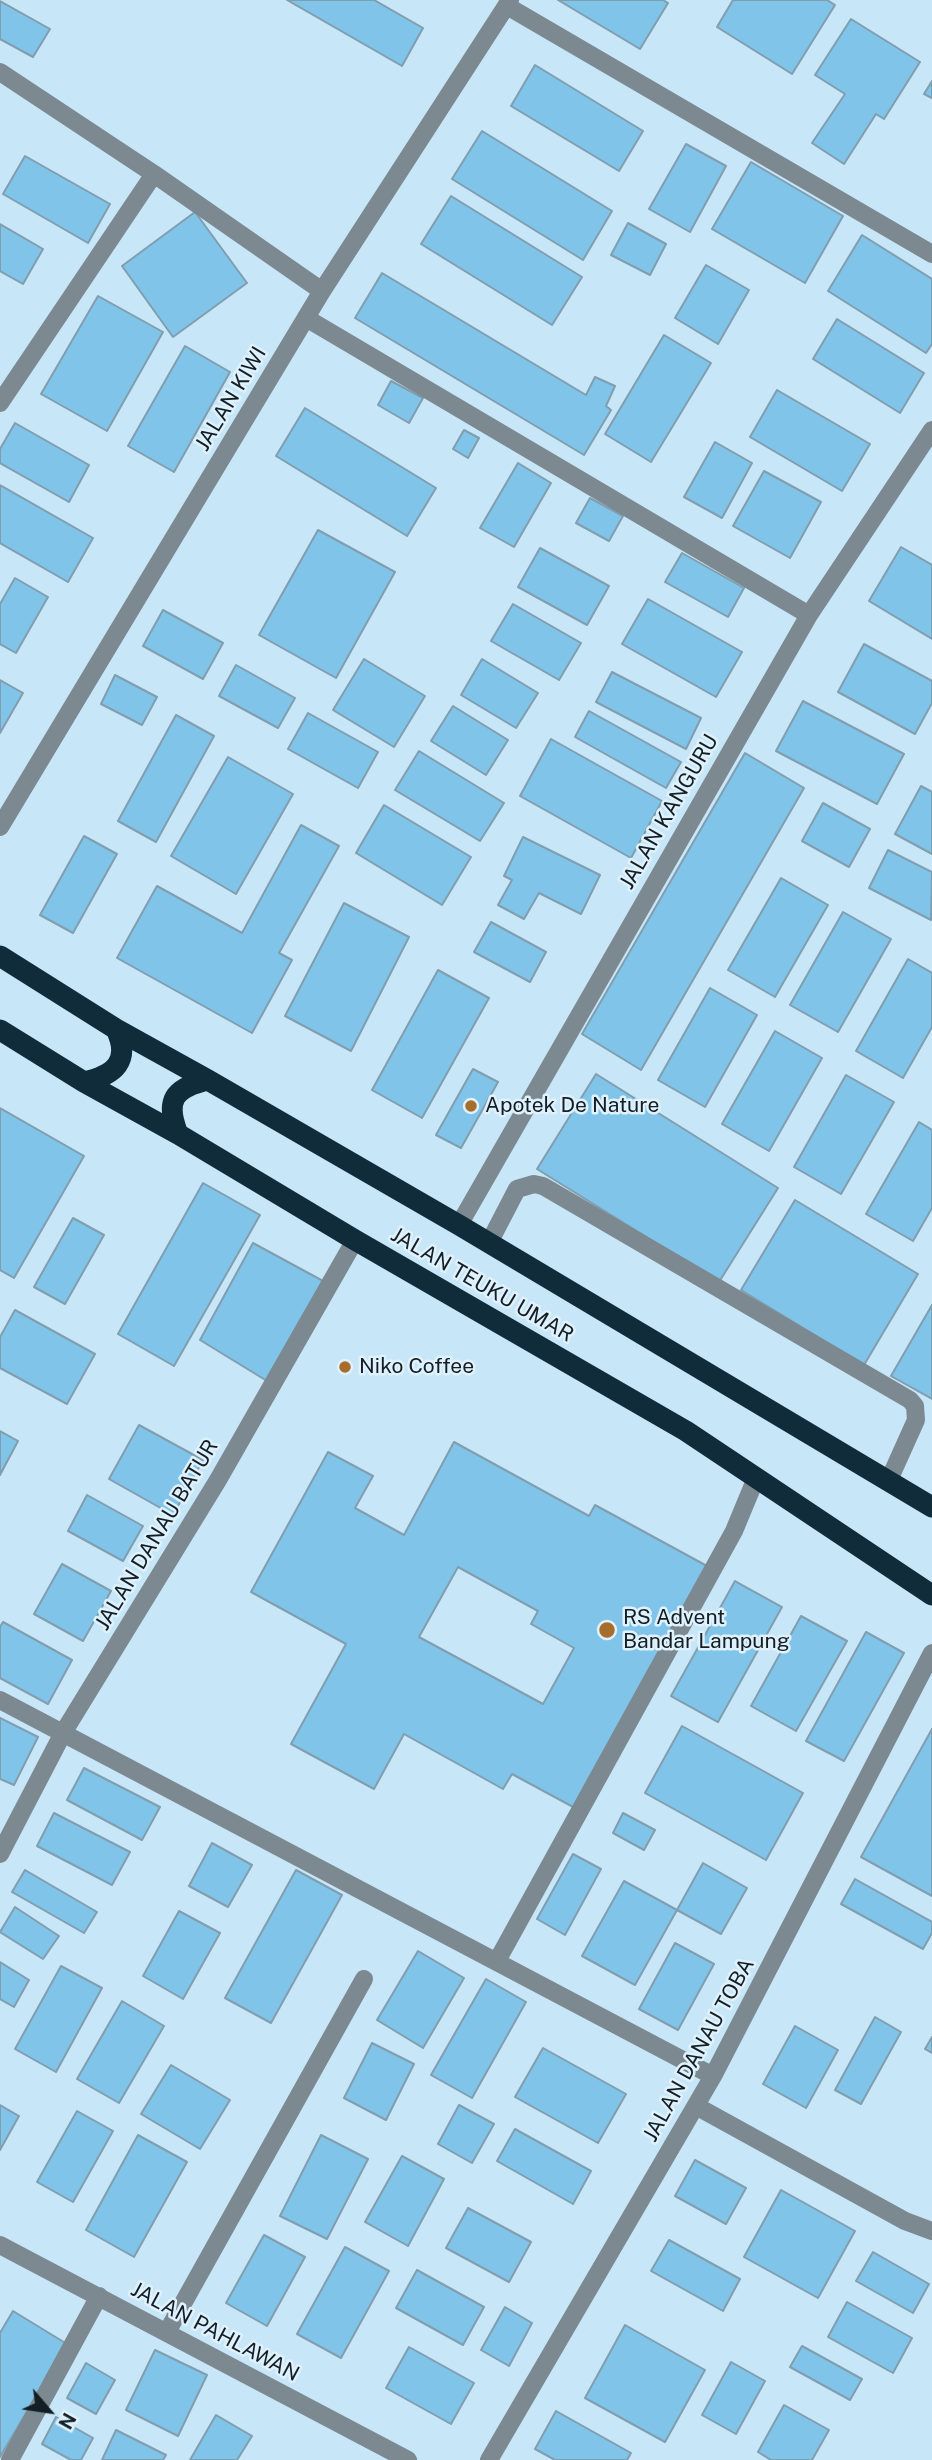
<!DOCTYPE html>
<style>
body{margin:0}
#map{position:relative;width:932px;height:2460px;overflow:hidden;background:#c7e6f8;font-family:"Public Sans",sans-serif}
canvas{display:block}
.north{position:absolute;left:14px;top:2376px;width:70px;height:70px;-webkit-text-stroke:5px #dff1fc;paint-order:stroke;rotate:119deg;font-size:19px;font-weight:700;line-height:28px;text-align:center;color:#131e25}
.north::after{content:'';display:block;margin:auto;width:24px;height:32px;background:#131e25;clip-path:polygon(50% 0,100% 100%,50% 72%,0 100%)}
</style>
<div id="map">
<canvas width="932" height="2460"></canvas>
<div class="north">N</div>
</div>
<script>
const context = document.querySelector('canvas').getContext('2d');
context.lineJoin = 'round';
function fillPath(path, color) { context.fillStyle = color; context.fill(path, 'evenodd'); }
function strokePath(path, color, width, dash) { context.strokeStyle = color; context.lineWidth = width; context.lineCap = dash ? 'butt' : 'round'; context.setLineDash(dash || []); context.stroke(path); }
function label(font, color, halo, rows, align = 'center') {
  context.font = font + ' "Public Sans",sans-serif'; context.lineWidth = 5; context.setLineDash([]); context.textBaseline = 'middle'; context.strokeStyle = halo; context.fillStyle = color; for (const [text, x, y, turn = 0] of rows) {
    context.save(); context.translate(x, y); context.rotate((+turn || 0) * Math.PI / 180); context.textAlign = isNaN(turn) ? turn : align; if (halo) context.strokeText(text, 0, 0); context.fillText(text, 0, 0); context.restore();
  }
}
const building = new Path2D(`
 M287,0h87l49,28 -21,38z
 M558,0h105l5,3 -28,46z
 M733,0h94l8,5 -43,69 -75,-47z
 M0,1l50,28 -17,28 -33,-18z
 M851,19l69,43 -36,57 -8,-5 -32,50 -32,-21 33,-49 -30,-19z
 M535,65l108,66 -24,40 -108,-65z
 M932,81v17l-8,-4z
 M482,131l130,80 -29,49 -131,-81z
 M686,144l40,22 -36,66 -41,-23z
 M25,156l85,48 -22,39 -85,-49z
 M751,162l92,54 -38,67 -93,-54z
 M451,196l131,81 -30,48 -131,-81z
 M195,212l52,71 -74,54 -51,-71z
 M628,223l38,21 -16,31 -39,-20z
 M0,224l43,25 -20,35 -23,-13z
 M862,235l70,44v65l-6,9 -98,-62z
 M706,265l43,25 -31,54 -43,-26z
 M382,273l204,122 9,-18 20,9 -9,20 5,4 -27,45 -229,-137z
 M98,296l65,36 -56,99 -66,-37z
 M837,319l87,54 -24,40 -87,-54z
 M664,335l47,28 -60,99 -46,-28z
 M185,346l45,26 -56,100 -46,-26z
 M391,381l32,17 -14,25 -31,-18z
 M777,390l93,54 -28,47 -92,-54z
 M305,408l131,80 -29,48 -131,-80z
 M15,423l74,42 -20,37 -69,-39v-14z
 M464,430l15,8 -11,20 -15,-9z
 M715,442l37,21 -30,55 -38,-21z
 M518,463l33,20 -37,64 -34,-19z
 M764,471l57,31 -31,56 -57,-32z
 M0,485l93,53 -25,44 -68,-39z
 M590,498l33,18 -14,25 -33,-18z
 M318,530l77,42 -59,106 -77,-43z
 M901,547l31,18v74l-63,-38z
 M540,548l69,38 -22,39 -69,-38z
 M682,553l62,35 -16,29 -63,-35z
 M15,578l33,19 -32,56 -16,-9v-40z
 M648,599l94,53 -26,45 -94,-53z
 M513,604l68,39 -22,37 -68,-39z
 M163,610l60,33 -20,36 -60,-33z
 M864,644l68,37v22l-17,31 -77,-42z
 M364,659l61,37 -31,51 -61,-37z
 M482,659l56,34 -22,35 -55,-33z
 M236,665l59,33 -17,30 -59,-32z
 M612,672l89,46 -15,31 -90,-47z
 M115,675l42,22 -15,28 -41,-21z
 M0,680l23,13 -23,40z
 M803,701l101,53 -27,50 -101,-53z
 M453,706l55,34 -22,35 -55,-34z
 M589,711l92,51 -15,26 -91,-51z
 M308,713l70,39 -20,36 -70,-39z
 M176,715l38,21 -58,106 -38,-21z
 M551,739l111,62 -31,57 -111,-62z
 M419,751l85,52 -24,38 -85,-51z
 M745,753l59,35 -163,282 -59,-36z
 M228,757l65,37 -57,100 -65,-38z
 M921,786l11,6v62l-37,-20z
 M823,803l47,26 -21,38 -47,-26z
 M384,805l87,52 -29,48 -86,-52z
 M301,825l38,21 -60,107 13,7 -40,73 -135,-75 40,-72 85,47z
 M84,836l33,18 -44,79 -33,-18z
 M523,837l77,38 -19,39 -42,-21 -15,26 -26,-14 14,-25 -8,-4z
 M888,850l44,22 -1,48 -62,-32z
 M781,878l47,27 -53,92 -47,-27z
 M344,903l65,34 -58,114 -66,-35z
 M843,912l48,27 -53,93 -48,-27z
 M491,922l55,30 -16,30 -56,-30z
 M908,959l24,14v54l-29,51 -47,-27z
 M438,970l51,28 -67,120 -50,-28z
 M710,988l47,27 -52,92 -47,-27z
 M775,1031l47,27 -53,93 -47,-27z
 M473,1069l25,13 -37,66 -25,-13z
 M596,1074l182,114 -59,94 -182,-113z
 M846,1075l48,27 -53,92 -47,-27z
 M0,1108l84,48 -70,122 -14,-8z
 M919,1122l13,8v78l-19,33 -47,-27z
 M203,1183l57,32 -86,151 -56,-32z
 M795,1200l123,74 -54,91 -123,-75z
 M73,1218l31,17 -39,69 -31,-17z
 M253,1243l70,38 -56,100 -67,-41z
 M932,1305v94l-41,-23z
 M15,1310l80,44 -28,50 -67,-36v-31z
 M139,1425l64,35 -30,55 -64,-36z
 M0,1431l18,10 -18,34z
 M454,1442l135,74 6,-11 112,61 -132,242 -63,-34 -9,15 -99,-55 -30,55 -83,-45 55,-100 -95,-52 77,-140 45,24 -18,32 49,27zM458,1567l80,44 -7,13 43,24 -31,56 -124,-67z
 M87,1495l56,31 -20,35 -55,-30z
 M62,1564l49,27 -28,50 -49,-27z
 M735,1581l47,26 -64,115 -47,-26z
 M801,1616l46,25 -51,90 -45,-25z
 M3,1622l69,38 -24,44 -48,-26v-51z
 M866,1632l38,21 -60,108 -38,-20z
 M0,1718l38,19 -24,48 -14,-6z
 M682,1726l121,67 -37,67 -121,-67z
 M932,1729v167l-71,-39z
 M84,1768l76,39 -18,33 -75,-40z
 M54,1813l76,39 -18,33 -75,-39z
 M623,1813l32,17 -11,20 -31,-17z
 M212,1843l40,22 -24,42 -39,-21z
 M573,1854l28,15 -36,66 -28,-16z
 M703,1863l44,25 -26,46 -44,-24z
 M25,1870l72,42 -13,21 -72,-41z
 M296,1870l46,25 -71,128 -46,-25z
 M855,1879l77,43v11l-9,16 -82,-45z
 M624,1881l53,29 -42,75 -53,-29z
 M15,1907l44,29 -16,23 -43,-27z
 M179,1911l41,22 -37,66 -40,-23z
 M675,1943l39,21 -36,66 -39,-21z
 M418,1951l46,27 -41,70 -46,-28z
 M0,1962l29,18 -15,27 -14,-8z
 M61,1966l41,22 -46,84 -41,-23z
 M486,1979l40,23 -54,96 -41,-23z
 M122,2001l42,25 -45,77 -42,-24z
 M875,2017l26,15 -40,72 -26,-14z
 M795,2026l43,24 -32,58 -43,-24z
 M932,2037v16l-7,-4z
 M372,2043l42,21 -28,56 -42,-22z
 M543,2048l83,46 -28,49 -83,-46z
 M171,2065l59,35 -30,49 -59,-35z
 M0,2105l19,11 -19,34z
 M459,2105l35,19 -22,39 -34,-19z
 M77,2111l36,20 -40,71 -36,-20z
 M515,2129l76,42 -18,33 -76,-43z
 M138,2135l49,27 -53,95 -48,-27z
 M321,2135l47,24 -41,80 -47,-23z
 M402,2156l42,23 -36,67 -43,-24z
 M695,2160l51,28 -20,36 -51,-28z
 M781,2190l74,41 -37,67 -74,-41z
 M468,2208l63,34 -22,40 -63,-34z
 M264,2235l41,22 -38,69 -41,-23z
 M669,2240l71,39 -17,32 -72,-40z
 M345,2247l44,24 -48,87 -44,-24z
 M873,2252l56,32 -16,29 -57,-32z
 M417,2270l67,37 -21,38 -67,-37z
 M847,2302l65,36 -19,35 -65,-36z
 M505,2307l27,16 -23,43 -28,-16z
 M13,2311l54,33 -67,113v-124z
 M625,2325l80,45 -40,72 -80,-44z
 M802,2346l60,33 -12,21 -60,-33z
 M409,2347l65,36 -23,41 -65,-36z
 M155,2350l52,25 -29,61 -52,-26z
 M731,2362l34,19 -29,53 -34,-19z
 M86,2363l29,17 -19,34 -29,-16z
 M784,2405l45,25 -17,30h-41l-13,-8z
 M556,2411l75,42 -4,7h-72l-20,-11z
 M216,2415l36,21 -15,24h-47z
 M56,2417l37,21 -12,22h-10l-29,-16z
 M116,2430l50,25 -3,5h-61z`);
fillPath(building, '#80c4e9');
strokePath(building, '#819eaf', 2);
strokePath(new Path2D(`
 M489,1243l28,-54 17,-5 9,2 367,214 5,6 1,14 -27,60
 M167,2332l197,-353`), '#7d8991', 18);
strokePath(new Path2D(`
 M507,6l425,248
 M0,72l154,102 168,117
 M306,318l503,297
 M0,403l154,-229
 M0,827l322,-536 188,-291
 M459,1225l350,-610 123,-185
 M0,1700l713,376
 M0,1854l63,-121 155,-253 137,-240
 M497,1961l237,-430 22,-53
 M696,2106l209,115 27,10
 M0,2245l408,215
 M10,2460l89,-164
 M489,2460l224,-384 219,-423`), '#7d8991', 18);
strokePath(new Path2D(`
 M0,956l116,73 92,51 251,145 473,282
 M0,1030l84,52 94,52 177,106 331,191 246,164
 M84,1082c31,-7 47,-21 32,-53
 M178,1134c-13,-33 -5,-46 30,-54`), '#102b39', 21);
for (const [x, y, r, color] of [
 [471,1106,7,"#a76d2c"],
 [345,1367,7,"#a76d2c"],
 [607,1630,9,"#a76d2c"]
]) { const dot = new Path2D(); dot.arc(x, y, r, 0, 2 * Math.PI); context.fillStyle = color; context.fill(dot); strokePath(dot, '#dff1fc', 2.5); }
label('21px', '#131e25', '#dff1fc', [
 ["JALAN KIWI",231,399,-59],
 ["JALAN KANGURU",669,812,-60],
 ["JALAN TEUKU UMAR",482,1285,30],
 ["JALAN DANAU BATUR",157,1535,-59],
 ["JALAN DANAU TOBA",699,2050,-61],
 ["JALAN PAHLAWAN",215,2332,28]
]);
label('21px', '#131e25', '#dff1fc', [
 ["Apotek De Nature",485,1106],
 ["Niko Coffee",359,1367],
 ["RS Advent",623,1618],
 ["Bandar Lampung",623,1642]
], 'left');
</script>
